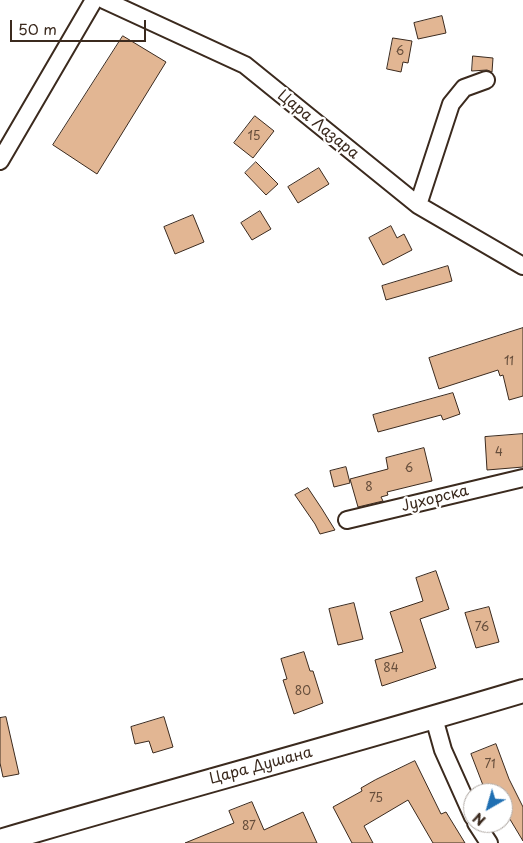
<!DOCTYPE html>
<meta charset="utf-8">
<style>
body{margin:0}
#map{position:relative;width:523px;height:843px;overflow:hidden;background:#fff;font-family:"Playpen Sans",sans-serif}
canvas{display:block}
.north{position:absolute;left:463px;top:783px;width:50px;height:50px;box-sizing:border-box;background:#fff;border:1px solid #b1aaa5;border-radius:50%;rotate:218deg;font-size:14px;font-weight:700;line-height:20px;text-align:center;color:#3b2a1e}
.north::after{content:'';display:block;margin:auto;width:18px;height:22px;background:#1f6fb2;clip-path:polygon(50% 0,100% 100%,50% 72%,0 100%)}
.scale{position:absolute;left:10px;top:20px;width:136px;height:22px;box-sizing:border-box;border:2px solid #3b2a1e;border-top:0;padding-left:6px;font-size:15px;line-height:18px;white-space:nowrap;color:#3b2a1e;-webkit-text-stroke:4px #fff;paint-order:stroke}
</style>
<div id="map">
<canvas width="523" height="843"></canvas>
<div class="north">N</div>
<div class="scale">50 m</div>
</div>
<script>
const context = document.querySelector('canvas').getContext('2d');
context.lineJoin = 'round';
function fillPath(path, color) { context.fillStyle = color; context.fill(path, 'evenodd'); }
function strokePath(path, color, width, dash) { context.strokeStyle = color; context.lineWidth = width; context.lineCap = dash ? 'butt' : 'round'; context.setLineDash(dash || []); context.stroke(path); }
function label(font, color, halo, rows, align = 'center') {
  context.font = font + ' "Playpen Sans",sans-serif'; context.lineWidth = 4.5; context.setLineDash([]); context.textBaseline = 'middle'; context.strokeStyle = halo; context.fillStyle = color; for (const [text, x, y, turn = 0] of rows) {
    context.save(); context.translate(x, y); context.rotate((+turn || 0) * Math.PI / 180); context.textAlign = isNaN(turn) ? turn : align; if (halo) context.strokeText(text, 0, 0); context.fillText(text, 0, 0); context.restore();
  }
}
const building = new Path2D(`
 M442,16l4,17 -28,6 -4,-16z
 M123,36l43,26 -69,112 -44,-29z
 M393,38l19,3 -4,22 -5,-1 -2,10 -14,-3z
 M473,56l20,2 -1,14 -5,-2 -15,1z
 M255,116l19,15 -21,27 -19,-15z
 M256,162l22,22 -12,11 -21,-22z
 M319,168l10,16 -31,19 -10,-16z
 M260,211l11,18 -19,11 -11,-17z
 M193,215l11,27 -29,12 -11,-27z
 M391,226l6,12 7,-4 8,16 -29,15 -14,-27z
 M448,266l4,15 -66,19 -4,-14z
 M523,328v68l-14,4 -6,-25 -3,1 -2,-6 -59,19 -10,-31z
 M453,393l7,21 -17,6 -2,-5 -63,17 -5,-17z
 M523,434v33l-36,3 -2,-33z
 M424,448l8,33 -45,11 1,3 -7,2 2,4 -25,6 -8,-28 38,-10 -2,-11z
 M346,467l4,16 -16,4 -4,-16z
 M308,488l14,21 13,21 -15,4 -5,-10 -20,-29z
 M436,571l13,38 -29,10 16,49 -54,18 -7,-26 28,-8 -13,-40 33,-11 -7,-23z
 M354,603l9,36 -25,6 -9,-36z
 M489,607l10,35 -23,6 -11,-35z
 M304,652l6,19h3l10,32 -29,11 -11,-34 4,-1 -6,-20z
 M6,717l13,57 -16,3 -3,-14v-45z
 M164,717l9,30 -20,6 -4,-12 -14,3 -4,-17z
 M496,744l13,35 14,28v34l-15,-25 -5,2v-25h-17l-15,-39z
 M415,761l26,53 5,-2 19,31h-32l-25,-43 -44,26 9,17h-21l-19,-36 29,-16 -1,-3 14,-8z
 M252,802l12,28 39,-18 14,31h-132l49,-20 -5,-12z`);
fillPath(building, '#e2b693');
strokePath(building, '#3b2a1e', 1);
const street = new Path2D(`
 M104,0l141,65 173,140 105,61
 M0,161l94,-161
 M418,205l33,-101 13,-16 22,-8
 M347,520l176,-42
 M434,718l9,32 30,67
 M476,823l13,20`);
const secondary = new Path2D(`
 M0,841c174,-51 349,-98 523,-150`);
strokePath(street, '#3b2a1e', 20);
strokePath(secondary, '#3b2a1e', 26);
strokePath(street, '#fff', 16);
strokePath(secondary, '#fff', 22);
label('12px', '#654d3b', null, [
 ["6",400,52],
 ["15",254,137],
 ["11",509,362],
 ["4",499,453],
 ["6",409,469],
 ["8",369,488],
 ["76",482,628],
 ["84",391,669],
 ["80",303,692],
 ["71",490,765],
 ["75",376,799],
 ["87",249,827]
]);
label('15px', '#3b2a1e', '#fff', [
 ["Цара Лазара",318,125,39],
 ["Јухорска",435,499,-14],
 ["Цара Душана",261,766,-15]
]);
</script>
